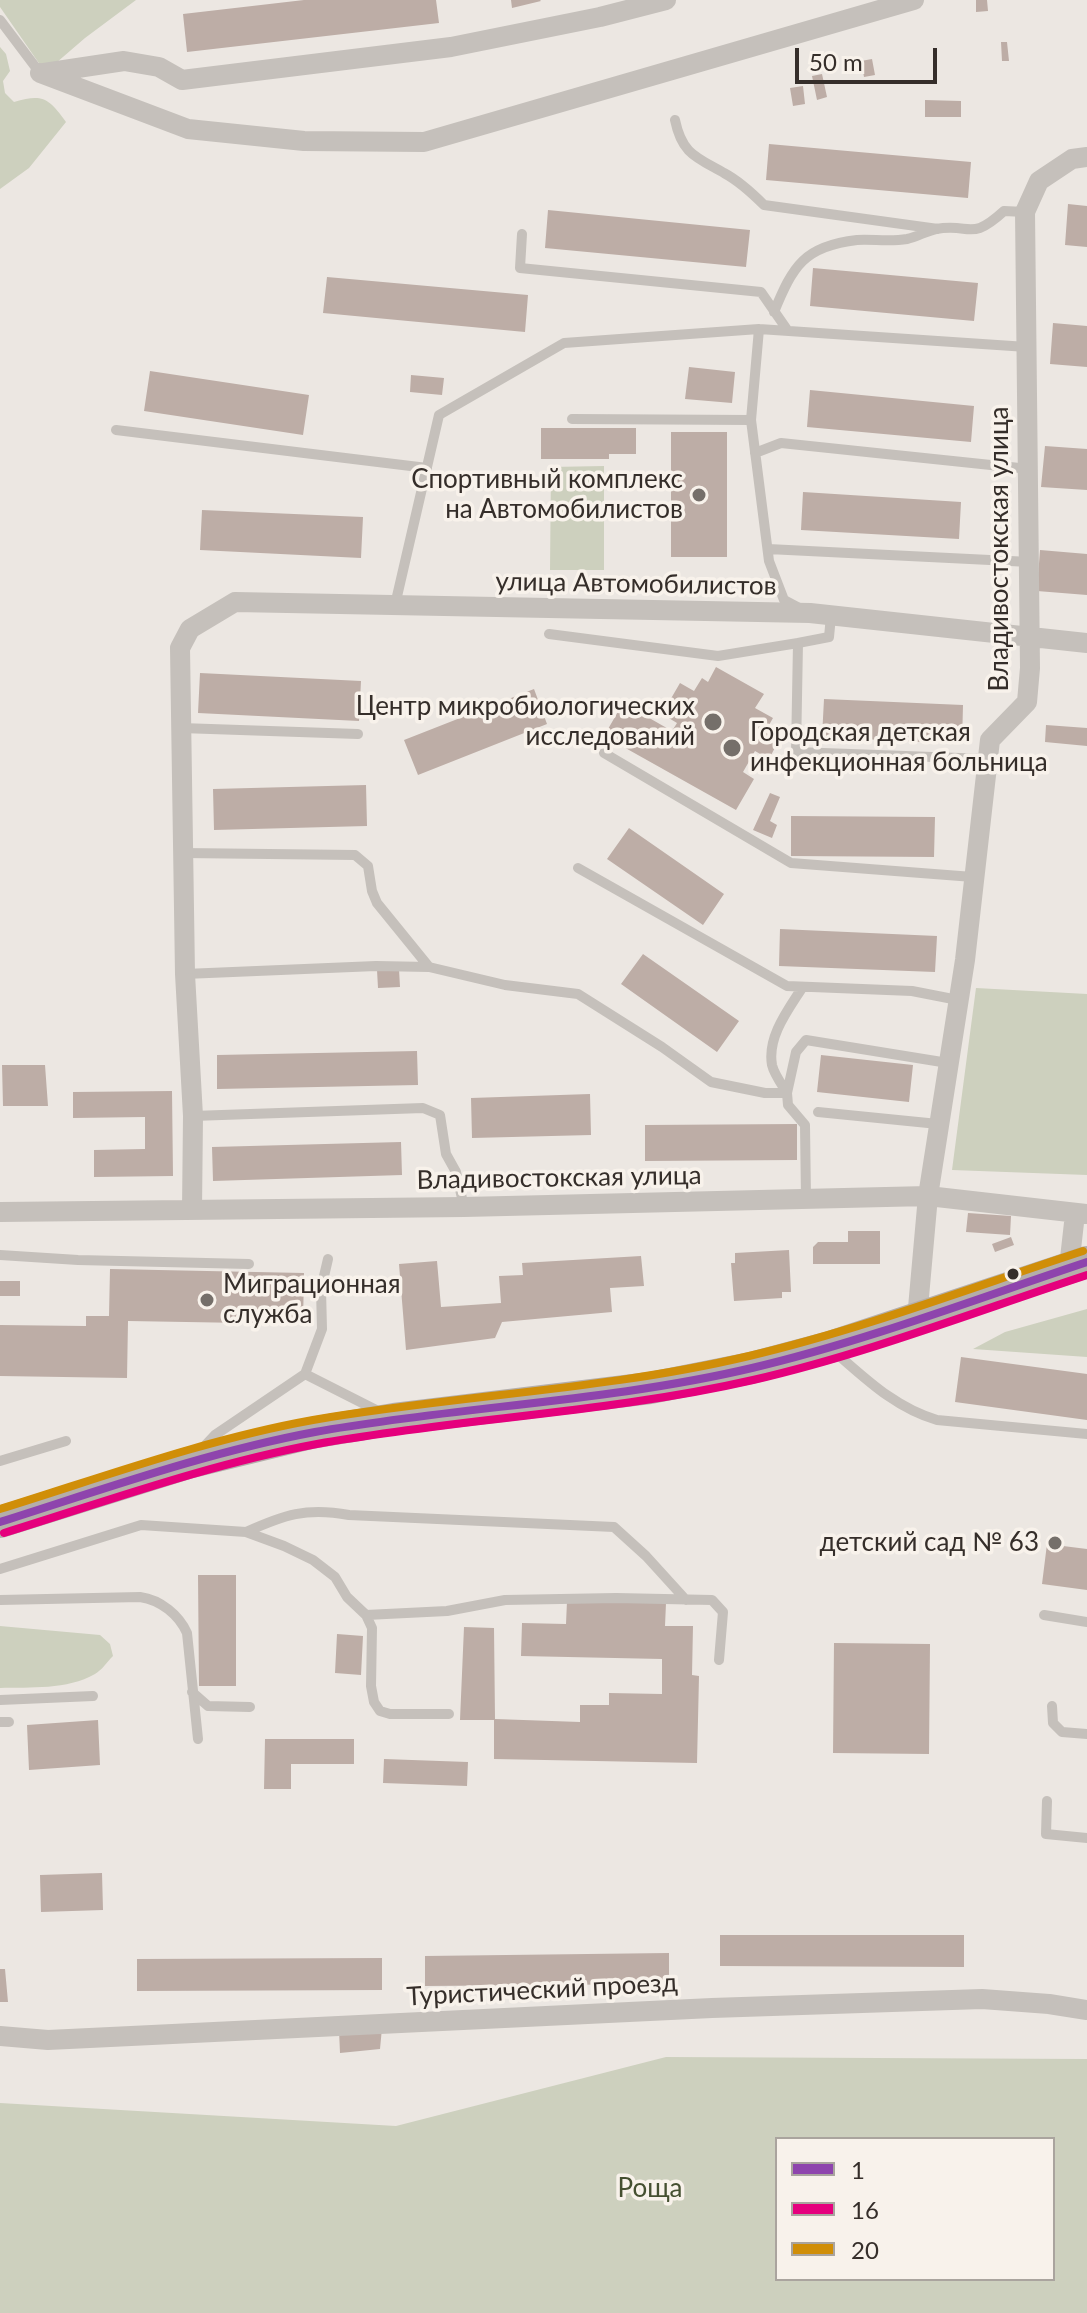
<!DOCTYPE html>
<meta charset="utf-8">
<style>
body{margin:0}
#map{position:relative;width:1087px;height:2313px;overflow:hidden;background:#ece7e2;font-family:Lato,sans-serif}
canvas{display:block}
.legend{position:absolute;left:775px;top:2137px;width:280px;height:144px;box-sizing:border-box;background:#f8f2eb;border:2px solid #aaa49e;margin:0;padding:10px 14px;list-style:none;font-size:24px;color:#352e2a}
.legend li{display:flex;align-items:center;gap:16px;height:40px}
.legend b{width:40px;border:2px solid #aaa49e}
.scale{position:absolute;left:795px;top:48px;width:142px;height:36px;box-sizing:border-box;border:4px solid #352e2a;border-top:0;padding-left:10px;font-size:24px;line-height:28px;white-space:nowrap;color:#352e2a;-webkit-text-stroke:6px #f8f2eb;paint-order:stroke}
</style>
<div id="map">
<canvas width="1087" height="2313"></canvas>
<ul class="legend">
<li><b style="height:10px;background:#8e44ad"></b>1</li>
<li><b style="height:10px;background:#e5007d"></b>16</li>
<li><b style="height:10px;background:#d08e08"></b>20</li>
</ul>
<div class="scale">50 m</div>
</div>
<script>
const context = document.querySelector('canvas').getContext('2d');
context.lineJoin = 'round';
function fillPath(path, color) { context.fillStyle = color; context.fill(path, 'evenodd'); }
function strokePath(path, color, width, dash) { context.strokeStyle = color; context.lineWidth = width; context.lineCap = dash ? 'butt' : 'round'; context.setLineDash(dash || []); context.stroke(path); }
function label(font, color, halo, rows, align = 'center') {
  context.font = font + ' Lato,sans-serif'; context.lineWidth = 7; context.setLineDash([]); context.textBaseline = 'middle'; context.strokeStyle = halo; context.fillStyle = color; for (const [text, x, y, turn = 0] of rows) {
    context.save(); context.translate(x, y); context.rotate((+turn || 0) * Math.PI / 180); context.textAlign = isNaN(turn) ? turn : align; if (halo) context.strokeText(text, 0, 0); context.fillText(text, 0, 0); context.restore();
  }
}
fillPath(new Path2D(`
 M0,0h136l-51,38 -29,25 -13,6 -43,-62z
 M0,47l6,7 4,17 -7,10 2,12 9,9c28,-8 34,-5 52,20l-37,46 -29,21z
 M604,466v104h-54l1,-103z
 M976,988l111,6v181l-135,-5z
 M1087,1309v48l-114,-8 32,-17z
 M0,1626l100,9 10,9 3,12c-6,6 -11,14 -18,18 -28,16 -65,13 -95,14z
 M666,2057l421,2v254h-1087v-210l396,23zM777,2139h276v140h-276z`), '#cdd0be');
fillPath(new Path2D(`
 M304,0h132l3,23 -252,29 -4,-38z
 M511,0h29l1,1 -29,7z
 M976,0h11l1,11 -12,1z
 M1001,42h6l2,19h-7z
 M872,59l3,16 -11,2 -3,-16z
 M822,74l5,23 -10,3 -5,-24z
 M803,86l2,18 -12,2 -3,-18z
 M925,100l36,1v16h-36z
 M769,144l202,18 -3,36 -202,-18z
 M1068,204l19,2v41l-22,-2z
 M548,210l202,20 -4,37 -201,-19z
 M813,268l165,15 -4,38 -164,-15z
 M327,277l201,18 -3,37 -202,-19z
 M1053,323l34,3v41l-37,-3z
 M689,367l46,5 -3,31 -47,-4z
 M150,371l159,24 -6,40 -159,-24z
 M411,375l33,3 -2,17 -32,-3z
 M810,390l164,16 -3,36 -164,-15z
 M541,428h95v26h-27v5h-68z
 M671,432h56v125h-56z
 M1045,446l42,3v41l-46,-3z
 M803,492l158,10 -2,37 -158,-9z
 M202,510l161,7 -2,41 -161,-8z
 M1040,550l47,4v41l-50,-4z
 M716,667l48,27 -9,14 18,10 -8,14 14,8 -10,19 -14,-8 -12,21 11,7 -18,31 -132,-74 19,-33 49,28 5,-8 -15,-9 18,-31 14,8 8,-13 6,4z
 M200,673l161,8 -2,40 -161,-8z
 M534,689l13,35 -129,51 -14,-35z
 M824,699l139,6 -1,39 -140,-7z
 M1046,725l41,3v18l-42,-4z
 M366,785l1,41 -153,4 -1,-41z
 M770,793l10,4 -10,24 7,4 -5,13 -19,-8z
 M791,816l144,1 -1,40 -143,-1z
 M629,828l95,66 -21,31 -96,-66z
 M780,929l157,7 -2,36 -156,-6z
 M643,954l96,67 -22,31 -96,-68z
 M399,969l1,18 -22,1 -1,-18z
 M417,1051l1,34 -201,4v-34z
 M821,1055l92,10 -4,37 -92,-10z
 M2,1065h43l3,41h-45z
 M172,1091l1,85 -79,1v-27l51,-1v-32l-72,1v-26z
 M590,1094l1,41 -119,3 -1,-40z
 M797,1124v36l-152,1v-36z
 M401,1142l1,33 -189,6 -1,-34z
 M968,1213l43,3 -1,19 -44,-3z
 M848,1231h32v33h-67v-17l5,-5h30z
 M1011,1237l3,8 -19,7 -3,-8z
 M789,1250l2,42h-9v6l-48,3 -3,-38h4v-10z
 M641,1256l3,30 -34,2 2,24 -110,10 -7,16 -89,12 -7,-86 38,-3 4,46 60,-4 -2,-27 24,-1 -1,-12z
 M110,1269l194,4 -1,51 -175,-3 -1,57 -127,-2v-51l86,1v-10h23z
 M0,1281h20v15h-20z
 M961,1357l126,17v46l-132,-18z
 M1047,1544l40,5v41l-45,-6z
 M198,1575h38v111h-37z
 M567,1601l99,2 -1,23h28l-1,49 7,1 -2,87 -203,-4v-39h-34l4,-93 30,1 1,91 85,3v-17h29v-12l53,1v-35l-141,-3 1,-33 44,1z
 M337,1634l26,2 -2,39 -26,-2z
 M834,1643l96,1 -1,110 -96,-1z
 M98,1720l2,45 -71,5 -2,-45z
 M265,1739h89v25h-63v25h-27z
 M384,1759l84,3 -1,24 -84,-3z
 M102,1873l1,37 -62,2 -1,-37z
 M720,1935h244v32l-244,-1z
 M669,1953v31l-244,2v-30z
 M382,1958v32l-245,1v-32z
 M0,1969h5l3,33h-8z
 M382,2028l-2,21 -40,4 -1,-23z`), '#bdada6');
strokePath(new Path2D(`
 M0,20l40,53
 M675,120c7,34 21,37 49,53 15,8 28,20 40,32l174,24
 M522,234l-2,34 241,24 27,39
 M774,312c19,-46 30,-66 83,-72 16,-1 33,2 50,-1 10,-2 19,-8 29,-10 36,-6 34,13 68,-18l21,1
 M572,419l179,1 18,141 15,39 17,9
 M751,420l8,-91
 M116,430l311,38
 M755,453l26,-10 248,26
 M768,549l262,13
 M395,605l44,-190 125,-72 195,-14 268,18
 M831,616l-2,21 -31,6 -2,109 191,7
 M549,634l169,22 80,-13
 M181,728l177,6
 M604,753l187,110 182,14
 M183,853l172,2 13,11 4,25 5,12 52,64 76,18 73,9 84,53 49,35 54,11h22
 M578,868l209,118 125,5 46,9
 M185,974l191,-8 53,1
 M787,1093c-5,-8 -13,-19 -15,-28 -5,-28 16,-55 30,-77
 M818,1112l120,12
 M193,1116l230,-8 17,7 6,39 10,18 8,35
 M806,1199l-1,-74 -17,-20 -1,-12 9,-41 10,-12 142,23
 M0,1255l78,5 171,4
 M836,1353c31,27 60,55 101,67l150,14
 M305,1374l77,39
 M201,1450l14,-15 90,-61 17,-45 -1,-40 7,-30
 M0,1461l66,-20
 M246,1532c38,-17 60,-25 103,-17l265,12 32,29 40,44
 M0,1569l141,-44 105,7 38,14 29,14 22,17 12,20 19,18 6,13 -1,58 3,16 6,9 10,3h59
 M0,1600l140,-3c21,3 39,18 47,36l11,106
 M366,1615l81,-4 58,-11 111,-2 96,2 11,12 -4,48
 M1044,1615l43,7
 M192,1692l16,14 42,1
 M0,1700l93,-4
 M1052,1706l1,17 9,9 25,2
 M0,1722h9
 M1047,1801l-1,33 41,4`), '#c5c0bb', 10);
strokePath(new Path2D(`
 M40,73l148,56 116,12 120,1 490,-142
 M44,73l80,-12 35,6 23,13 269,-33 149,-30 66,-17
 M192,1210l1,-94 -8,-142 -5,-326 10,-19 45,-27 575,11 277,30
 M0,1212l464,-5 464,-11 159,18
 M1069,1267l6,-53
 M917,1319l11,-123 37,-236 25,-220 37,-38 3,-34 -5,-456 14,-31 33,-22 15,-2
 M0,2036l48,4 664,-32 270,-9 67,5 38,6`), '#c5c0bb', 20);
strokePath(new Path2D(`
 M0,1522l188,-59 123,-30 83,-14 256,-31 101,-20 79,-21 257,-85`), '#b4aeaa', 32);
strokePath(new Path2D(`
 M0,1522c104,-33 208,-70 315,-90 145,-26 293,-30 437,-64 114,-27 224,-69 335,-106`), '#8e44ad', 8);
strokePath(new Path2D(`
 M4,1533c103,-32 206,-69 313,-89 145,-26 292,-31 436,-64 113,-26 224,-69 334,-105`), '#e5007d', 8);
strokePath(new Path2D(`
 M0,1509c103,-32 207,-70 313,-89 145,-25 293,-30 436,-64 114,-27 224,-69 334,-105`), '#d08e08', 8);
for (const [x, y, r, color] of [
 [699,495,8,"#756f6a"],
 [713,722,10,"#756f6a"],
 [732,748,10,"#756f6a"],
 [1013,1274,7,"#352e2a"],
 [207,1300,8,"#756f6a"],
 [1055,1543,8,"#756f6a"]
]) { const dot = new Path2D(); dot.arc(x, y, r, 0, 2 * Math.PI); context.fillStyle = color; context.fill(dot); strokePath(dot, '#f8f2eb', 3); }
label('26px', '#352e2a', '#f8f2eb', [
 ["Спортивный комплекс",683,480],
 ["на Автомобилистов",683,510],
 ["Центр микробиологических",695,707],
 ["исследований",695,737],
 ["Городская детская",750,733,"left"],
 ["инфекционная больница",750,763,"left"],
 ["Миграционная",223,1285,"left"],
 ["служба",223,1315,"left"],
 ["детский сад № 63",1039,1543]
], 'right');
label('26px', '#352e2a', '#f8f2eb', [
 ["Владивостокская улица",1000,549,-90],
 ["улица Автомобилистов",636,584,1],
 ["Владивостокская улица",559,1178,-1],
 ["Туристический проезд",542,1990,-3]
]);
label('26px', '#455031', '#f8f2eb', [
 ["Роща",650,2189]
]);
</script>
